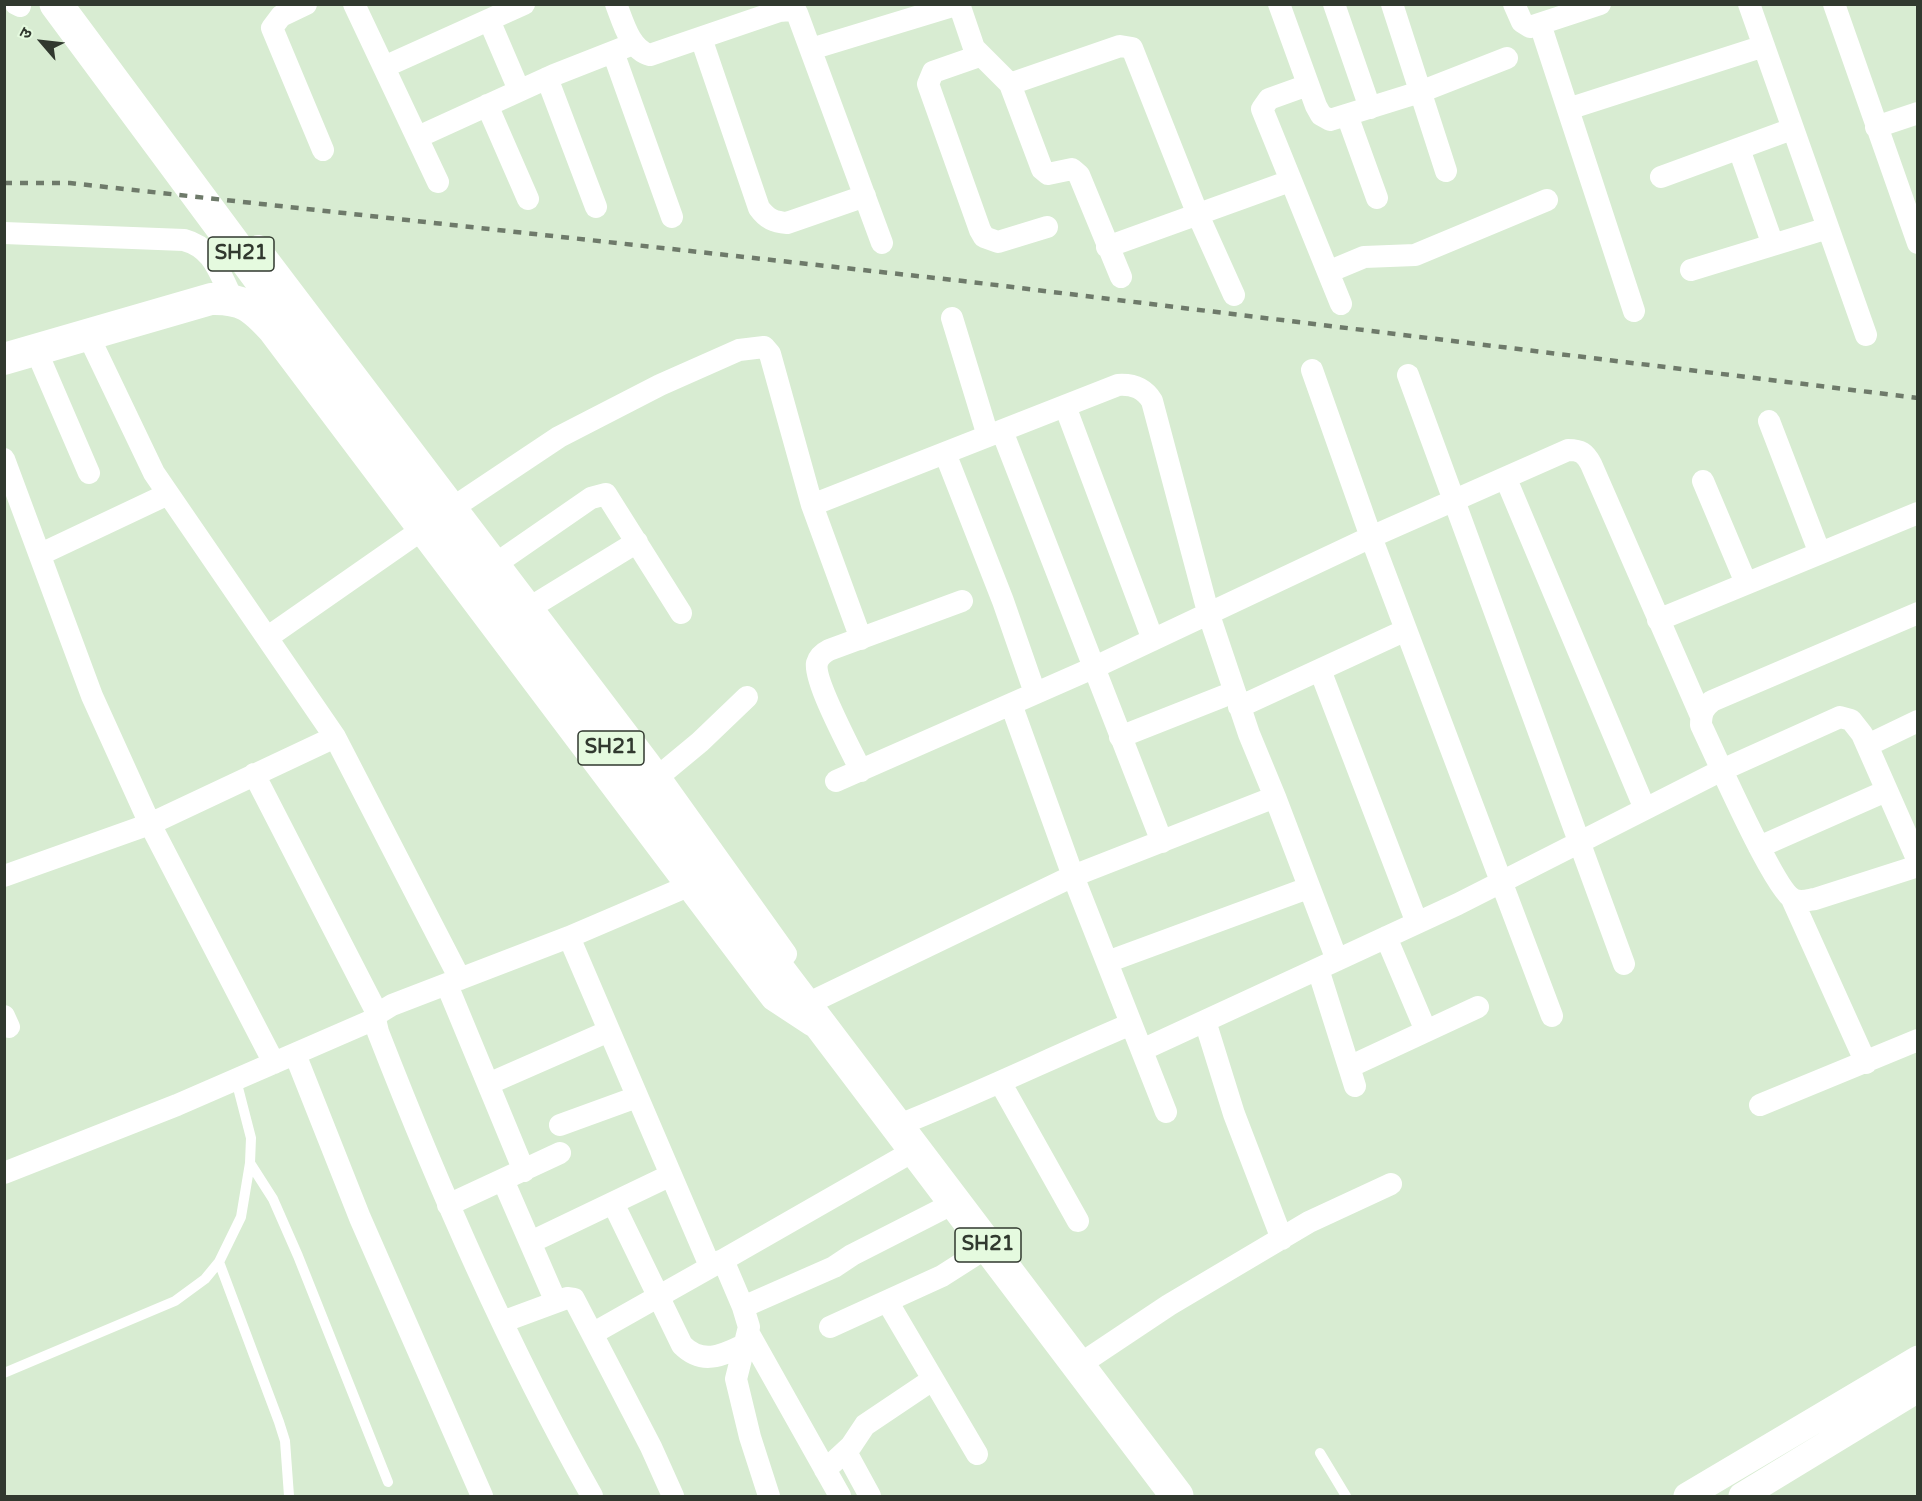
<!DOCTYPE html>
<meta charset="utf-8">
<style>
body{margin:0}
#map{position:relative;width:1922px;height:1501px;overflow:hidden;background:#d8ecd2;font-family:"Varela Round","Noto Sans Devanagari",sans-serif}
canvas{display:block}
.frame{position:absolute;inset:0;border:6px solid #31392f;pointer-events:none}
.north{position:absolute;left:12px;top:12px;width:60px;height:60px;-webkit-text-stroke:4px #e5fadf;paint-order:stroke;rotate:298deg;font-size:16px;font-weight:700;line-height:24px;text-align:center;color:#31392f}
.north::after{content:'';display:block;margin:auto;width:21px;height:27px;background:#31392f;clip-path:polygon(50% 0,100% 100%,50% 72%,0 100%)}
</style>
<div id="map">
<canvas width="1922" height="1501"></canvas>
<div class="frame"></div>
<div class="north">उ</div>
</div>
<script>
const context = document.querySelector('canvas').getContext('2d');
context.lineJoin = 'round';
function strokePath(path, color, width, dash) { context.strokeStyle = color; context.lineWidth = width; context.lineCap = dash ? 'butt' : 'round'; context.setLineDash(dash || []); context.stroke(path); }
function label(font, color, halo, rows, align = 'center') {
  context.font = font + ' "Varela Round",sans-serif'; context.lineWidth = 4.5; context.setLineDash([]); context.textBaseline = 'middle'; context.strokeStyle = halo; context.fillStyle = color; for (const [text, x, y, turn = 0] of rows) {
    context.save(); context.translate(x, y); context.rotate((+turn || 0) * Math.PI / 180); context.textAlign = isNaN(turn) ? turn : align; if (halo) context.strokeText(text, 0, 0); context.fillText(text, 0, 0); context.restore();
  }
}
strokePath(new Path2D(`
 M250,1163l23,36 25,57 90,226
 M219,1262l60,160 6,19 4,55
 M4,1373l171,-72 30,-22 14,-17 22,-45 9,-54 1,-25 -15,-58
 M1320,1453l26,43`), '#fff', 10);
strokePath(new Path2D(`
 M16,4l4,2
 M306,4l-25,12 -9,12 51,122
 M354,4l84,178
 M616,4c7,18 14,46 34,51l129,-44 12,-1 6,3 85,230
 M959,4l15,44 36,36 32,85 6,5 24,-5 7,6 42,102
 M1279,4l37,102 5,9 9,5 90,-28 87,-34
 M1334,4l36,104
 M1392,4l54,167
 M1514,4l8,18 8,5 70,-23
 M1749,4l117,331
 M1834,4l84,239
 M489,20l30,70
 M1540,24l94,287
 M701,38l58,170c8,11 15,14 28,15l78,-27
 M811,49l148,-45
 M613,52l59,165
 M979,56l-46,16 -5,12 52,146 4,7 14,5 49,-15
 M384,67l140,-63
 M547,78l49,129
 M1010,84l110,-38 12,2 66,167 36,80
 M1308,85l-39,14 -7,10 79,195
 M487,105l41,94
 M1568,109l196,-63
 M1347,115l30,83
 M1876,127l42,-14
 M418,137l136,-62 79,-31
 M1739,149l34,96
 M1661,177l131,-48
 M4,233l180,7c30,8 35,33 48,58
 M258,246l391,516 137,192
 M1107,247l183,-66
 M1691,270l137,-42
 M1328,272l36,-15 51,-2 132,-55
 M952,318l36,118
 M88,335l66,138 181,264 125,242
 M36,350l53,123
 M1312,370l59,167 181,479
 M1408,375l216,589
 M1065,406l88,234
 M1769,421l50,130
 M1002,431l160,411
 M945,453l58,148 32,92
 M4,459l88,237 58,128 124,239
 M1506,479l139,330
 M1703,481l43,102
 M812,505l306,-120c15,-1 26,3 34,16l56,211 41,122 26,63
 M454,507l105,-70 101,-52 79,-35 25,-3 6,7 42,151 49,134
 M41,554l127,-60
 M497,563l94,-65 15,-4 75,119
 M531,607l106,-65
 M1918,613l-206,88c-9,7 -11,13 -11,24 13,27 73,164 92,174 7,4 15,1 22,0l103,-33
 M1658,620l260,-107
 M268,637l155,-108
 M1320,670l97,253
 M1011,704l62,172 93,236
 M1239,707l167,-77
 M1120,737l114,-45
 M1868,745l50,-24
 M861,771c-9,-19 -48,-91 -44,-108 2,-7 6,-10 12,-13l133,-49
 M254,774l124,241
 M659,776l41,-34 47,-45
 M836,781l257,-113 278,-131 197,-87c13,0 17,3 23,14l110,252
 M1759,847l127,-56
 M4,876l146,-52 185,-87
 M1792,899l74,164
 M569,937l138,322 5,5 11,-4
 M1386,937l40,94
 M1107,962l201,-74
 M1318,969l37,117
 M447,985l77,186
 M805,1005l268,-129 202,-79 62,163 121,-56 264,-134 118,-53 11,3 11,14 56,127
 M4,1016l5,11
 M1205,1021l29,93 48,125
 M1142,1050l195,-90
 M295,1054l65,164 122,278
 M1349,1067l129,-60
 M1000,1082l78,139
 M488,1084l121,-53
 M1760,1105l158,-65
 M560,1125l77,-28
 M899,1125c78,-31 154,-68 232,-101
 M4,1173l173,-68 198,-86
 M503,1180l53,122
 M613,1203l69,142c21,21 41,10 64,-1
 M448,1205l112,-52
 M531,1242l140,-67
 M887,1301l90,153
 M743,1307l91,-40 18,-12 104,-53
 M502,1322l65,-24 7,1 77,148 22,49
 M830,1327l112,-51 47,-30
 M591,1331l8,-1 117,-66
 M749,1334l91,162
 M1079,1365l90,-60 140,-83 82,-38
 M846,1452l24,44
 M825,1470l26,-24 14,-21 67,-45
 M592,1496c-84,-149 -152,-305 -214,-464l-3,-13 4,-6 13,-8 177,-68 124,-53
 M769,1496l-19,-59 -14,-58 13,-52 -6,-20 -20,-47 194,-111`), '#fff', 22);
strokePath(new Path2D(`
 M1687,1496l231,-137
 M1742,1496l176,-107`), '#fff', 27);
strokePath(new Path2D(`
 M4,359l207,-60c32,-1 42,8 63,31l489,649 13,17 38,25`), '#fff', 32);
strokePath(new Path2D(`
 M56,4l404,545 717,947`), '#fff', 33);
strokePath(new Path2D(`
 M4,183h66l893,98 955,117`), '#6e7a6a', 4.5, [8, 8]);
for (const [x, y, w] of [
 [241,254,66],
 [611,748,66],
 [988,1245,66]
]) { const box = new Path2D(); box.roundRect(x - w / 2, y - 17, w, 34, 4.5); context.fillStyle = '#e5fadf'; context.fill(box); strokePath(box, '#31392f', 1.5); }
label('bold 20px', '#31392f', null, [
 ["SH21",241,254],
 ["SH21",611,748],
 ["SH21",988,1245]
]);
</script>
